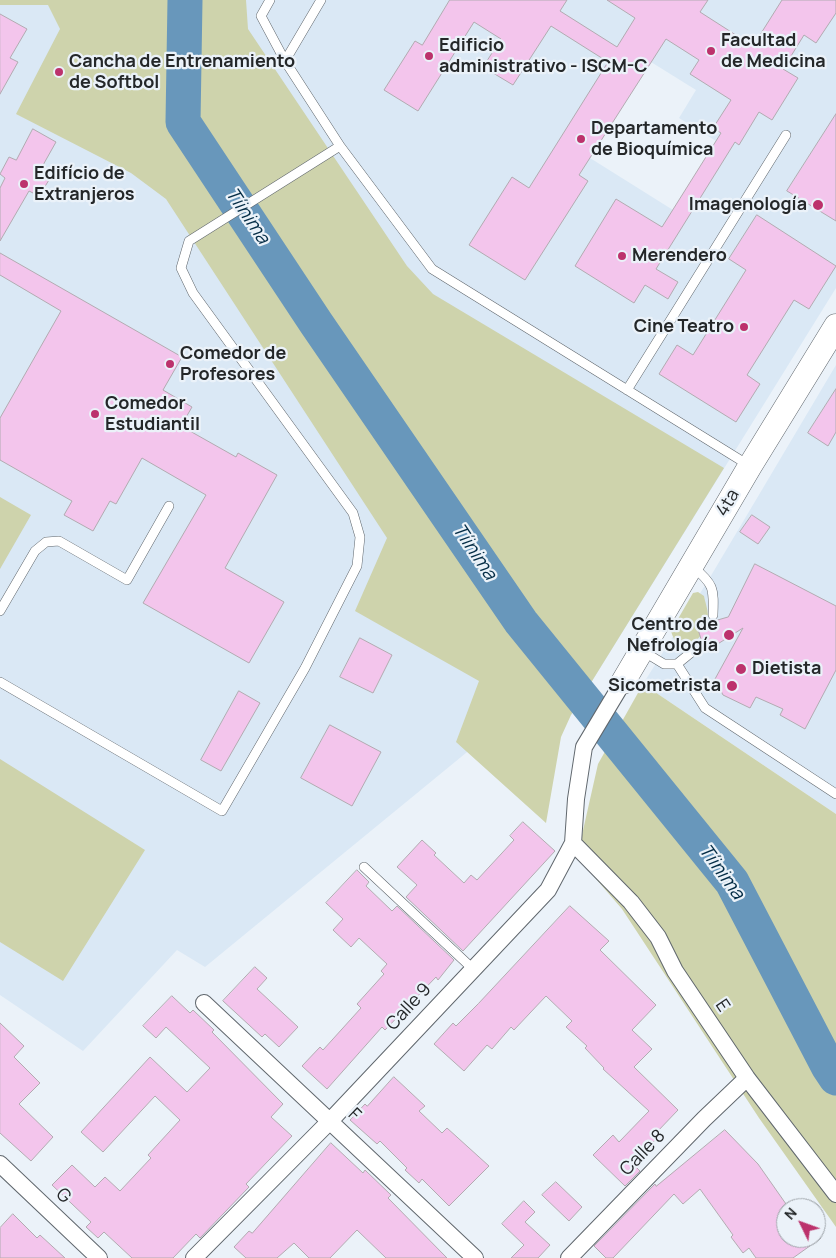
<!DOCTYPE html>
<meta charset="utf-8">
<style>
body{margin:0}
#map{position:relative;width:836px;height:1258px;overflow:hidden;background:#ebf2f9;font-family:Manrope,sans-serif}
canvas{display:block}
.north{position:absolute;left:776px;top:1198px;width:50px;height:50px;box-sizing:border-box;background:#ebf2f9;border:1px solid #9ba1a6;border-radius:50%;rotate:312deg;font-size:14px;font-weight:700;line-height:20px;text-align:center;color:#242729}
.north::after{content:'';display:block;margin:auto;width:18px;height:22px;background:#bc326c;clip-path:polygon(50% 0,100% 100%,50% 72%,0 100%)}
</style>
<div id="map">
<canvas width="836" height="1258"></canvas>
<div class="north">N</div>
</div>
<script>
const context = document.querySelector('canvas').getContext('2d');
context.lineJoin = 'round';
function fillPath(path, color) { context.fillStyle = color; context.fill(path, 'evenodd'); }
function strokePath(path, color, width, dash) { context.strokeStyle = color; context.lineWidth = width; context.lineCap = dash ? 'butt' : 'round'; context.setLineDash(dash || []); context.stroke(path); }
function label(font, color, halo, rows, align = 'center') {
  context.font = font + ' Manrope,sans-serif'; context.lineWidth = 4.5; context.setLineDash([]); context.textBaseline = 'middle'; context.strokeStyle = halo; context.fillStyle = color; for (const [text, x, y, turn = 0] of rows) {
    context.save(); context.translate(x, y); context.rotate((+turn || 0) * Math.PI / 180); context.textAlign = isNaN(turn) ? turn : align; if (halo) context.strokeText(text, 0, 0); context.fillText(text, 0, 0); context.restore();
  }
}
fillPath(new Path2D(`
 M0,0h836v288l-265,427 -60,1 -306,251 -28,-17 -94,101 -83,-56zM651,62l45,28 -17,28 37,23 -43,69 -83,-52z
 M836,365v449l-193,-130 66,-105z`), '#dae8f5');
fillPath(new Path2D(`
 M0,0h246l2,29 159,237 26,28 291,174 -153,247 -10,22 -15,86 -90,-81 23,-61 -124,-70 32,-73 -221,-339 -35,-26 -115,-59 44,-85 -12,-24h-48z
 M0,497l31,18 -31,54z
 M698,592l6,4c1,6 4,13 4,20 0,19 -28,48 -37,15l22,-38z
 M643,684l193,130v413l-77,-109 -137,-209 -45,-52 21,-93z
 M0,759l145,91 -82,131 -63,-39z`), '#ced3ac');
strokePath(new Path2D(`
 M185,0l-2,122 133,201 205,299 211,260 96,184 8,12`), '#6897bb', 35);
const building = new Path2D(`
 M450,0h117l-7,11 57,36 18,-29 -28,-18h101l-8,12 53,34 29,-46h54v13l-20,30 -12,-8 -21,34 15,9 -26,42 -13,-8 -20,33 -4,-3 -79,127 22,13 -10,17 -23,-14 -11,18 -59,-37 41,-67 46,28 59,-94 -8,-5 18,-28 -41,-26 9,-14 -33,-21 -87,136 9,6 -63,99 -56,-35 43,-68 17,11 79,-126 -57,-36 -38,59 -30,-18 18,-28 -27,-17 -56,89 -34,-21 31,-49 7,4z
 M0,14l27,15 -17,29 8,4 -18,32z
 M836,114v107l-49,-30z
 M33,129l23,13 -18,32 11,6 -10,16 -10,-5 -29,50v-53l5,-10 -5,-4 9,-17 7,3z
 M757,215l79,51 -27,43 -15,-9 -47,75 13,9 -24,38 -77,-48 18,-29 16,10 53,-85 -17,-11z
 M0,253l182,104 -19,33 29,17 -11,19 55,31 2,-4 39,22 -52,93 59,34 -35,61 -106,-60 63,-108 -64,-37 -26,46 -6,-3 -17,30 -29,-16 8,-14 -72,-41v-42l61,-107 -61,-36z
 M836,389v43l-8,14 -20,-13z
 M752,515l18,12 -12,17 -18,-12z
 M755,564l81,42v64l-31,59 -25,-14 3,-6 -27,-12 -6,11 -27,-13 -8,-16 28,-51 -38,24 -8,-26 31,-9z
 M360,638l32,17 -19,38 -33,-16z
 M239,691l21,12 -39,68 -20,-11z
 M330,725l51,27 -29,54 -51,-28z
 M523,822l32,29 -92,100 -57,-54 11,-12 -20,-18 25,-27 14,13 -2,2 30,28 7,-8 6,5 37,-40 -4,-4z
 M357,870l12,12 -3,4 26,25 5,-5 57,54 -16,20 -2,-3 -51,53 -3,-3 -55,62 -25,-23 18,-19 3,3 38,-42 -4,-4 27,-30 -3,-3 6,-7 -28,-26 -8,9 -18,-17 10,-11 -17,-16z
 M570,906l39,35 -9,9 56,55 -24,25 20,19 -18,18 44,43 -22,23 3,3 -22,23 3,3 -5,4 5,5 -15,15 -32,-31 20,-20 6,7 30,-31 -46,-42 1,-1 -19,-20 2,-2 -21,-19 6,-6 -26,-25 -32,34 -3,-3 -19,22 -5,-4 -23,26 -30,-27 19,-21 3,3 22,-22z
 M255,967l12,11 -10,11 41,38 -19,20 -14,-13 -3,3 -39,-36z
 M172,996l18,17 3,-3 21,20 -2,2 71,72 -12,13 21,19 -46,48 3,3 -49,51 -4,-4 -23,24h-41l-28,-26 -6,6 -12,-11 5,-5 -39,-37 20,-20 23,22 10,-10 15,14 31,-33 -3,-3 32,-35 -25,-24 -52,56 -22,-20 69,-75 37,35 23,-24 -44,-41 -10,11 -13,-12z
 M0,1023l24,23 -10,11 26,26 -21,21 34,33 -22,24 -31,-28z
 M394,1077l31,29 -6,5 23,22 5,-5 42,38 -40,40 -27,-27 -3,4 -14,-13 2,-2 -27,-27 -3,3 -27,-24 15,-16 2,2z
 M725,1130l33,34 28,40v34h35l-28,20h-37l-7,-10 -6,5 -12,-16 2,-2 -33,-46 -17,15 -9,-10 -61,64h-7l-12,-12 61,-62 1,2z
 M331,1143l32,30 2,-3 26,25 -3,3 59,60h-61l-29,-28 -27,28h-21l-15,-15 -17,15h-31l-12,-11 15,-16 3,2z
 M556,1182l26,25 -13,14 -27,-26z
 M524,1201l11,11 -10,10 25,23 -12,13h-27l13,-13 -22,-21z
 M13,1214l24,24 3,-3 25,23h-65v-30z`);
fillPath(building, '#f3c5ec');
strokePath(building, '#b2abb1', 1);
const lane = new Path2D(`
 M270,0l-9,16 24,45
 M321,0l-36,61 55,85 92,123 318,197
 M627,390l159,-255
 M692,566c22,18 22,22 21,49
 M0,611l35,-60 11,-9 13,-1 68,39 42,-74
 M641,650l23,14h13l16,-13
 M677,664l28,44 131,86
 M0,682l222,129 83,-143 52,-102 3,-29 -7,-24 -160,-220 -12,-25 8,-27 151,-95
 M364,867l109,102`);
const street = new Path2D(`
 M573,843l58,59 27,35 17,34 72,107 89,116
 M204,1003l271,255
 M0,1164l99,94
 M194,1258l137,-138 217,-230 25,-47 3,-44 8,-52 39,-65
 M569,1258l135,-139 43,-41`);
const secondary = new Path2D(`
 M623,682l127,-216 86,-140`);
strokePath(lane, '#60676d', 10);
strokePath(street, '#60676d', 18);
strokePath(secondary, '#60676d', 25);
strokePath(lane, '#fff', 9);
strokePath(street, '#fff', 16);
strokePath(secondary, '#fff', 24);
for (const [x, y, r, color] of [
 [711,51,5,"#bc326c"],
 [429,56,5,"#bc326c"],
 [59,72,5,"#bc326c"],
 [581,139,5,"#bc326c"],
 [24,184,5,"#bc326c"],
 [818,205,6,"#bc326c"],
 [622,256,5,"#bc326c"],
 [744,327,5,"#bc326c"],
 [170,364,5,"#bc326c"],
 [95,414,5,"#bc326c"],
 [729,635,6,"#bc326c"],
 [741,669,6,"#bc326c"],
 [732,686,6,"#bc326c"]
]) { const dot = new Path2D(); dot.arc(x, y, r, 0, 2 * Math.PI); context.fillStyle = color; context.fill(dot); strokePath(dot, '#ebf2f9', 2); }
label('bold 18px', '#242729', '#ebf2f9', [
 ["Facultad",721,41],
 ["de Medicina",721,62],
 ["Edificio",439,46],
 ["administrativo - ISCM-C",439,67],
 ["Cancha de Entrenamiento",69,62],
 ["de Softbol",69,83],
 ["Departamento",591,129],
 ["de Bioquímica",591,150],
 ["Edifício de",34,174],
 ["Extranjeros",34,195],
 ["Imagenología",807,205,"right"],
 ["Merendero",632,256],
 ["Cine Teatro",734,327,"right"],
 ["Comedor de",180,354],
 ["Profesores",180,375],
 ["Comedor",105,404],
 ["Estudiantil",105,425],
 ["Centro de",718,625,"right"],
 ["Nefrología",718,646,"right"],
 ["Dietista",752,669],
 ["Sicometrista",721,686,"right"]
], 'left');
label('18px', '#242729', '#ebf2f9', [
 ["4ta",728,503,-59],
 ["E",722,1006,56],
 ["Calle 9",409,1007,-47],
 ["F",354,1115,44],
 ["Calle 8",643,1153,-46],
 ["G",63,1196,44]
]);
label('italic 19px', '#042c45', '#ebf2f9', [
 ["Tíinima",247,216,56],
 ["Tíinima",474,552,56],
 ["Tíinima",721,872,54]
]);
</script>
